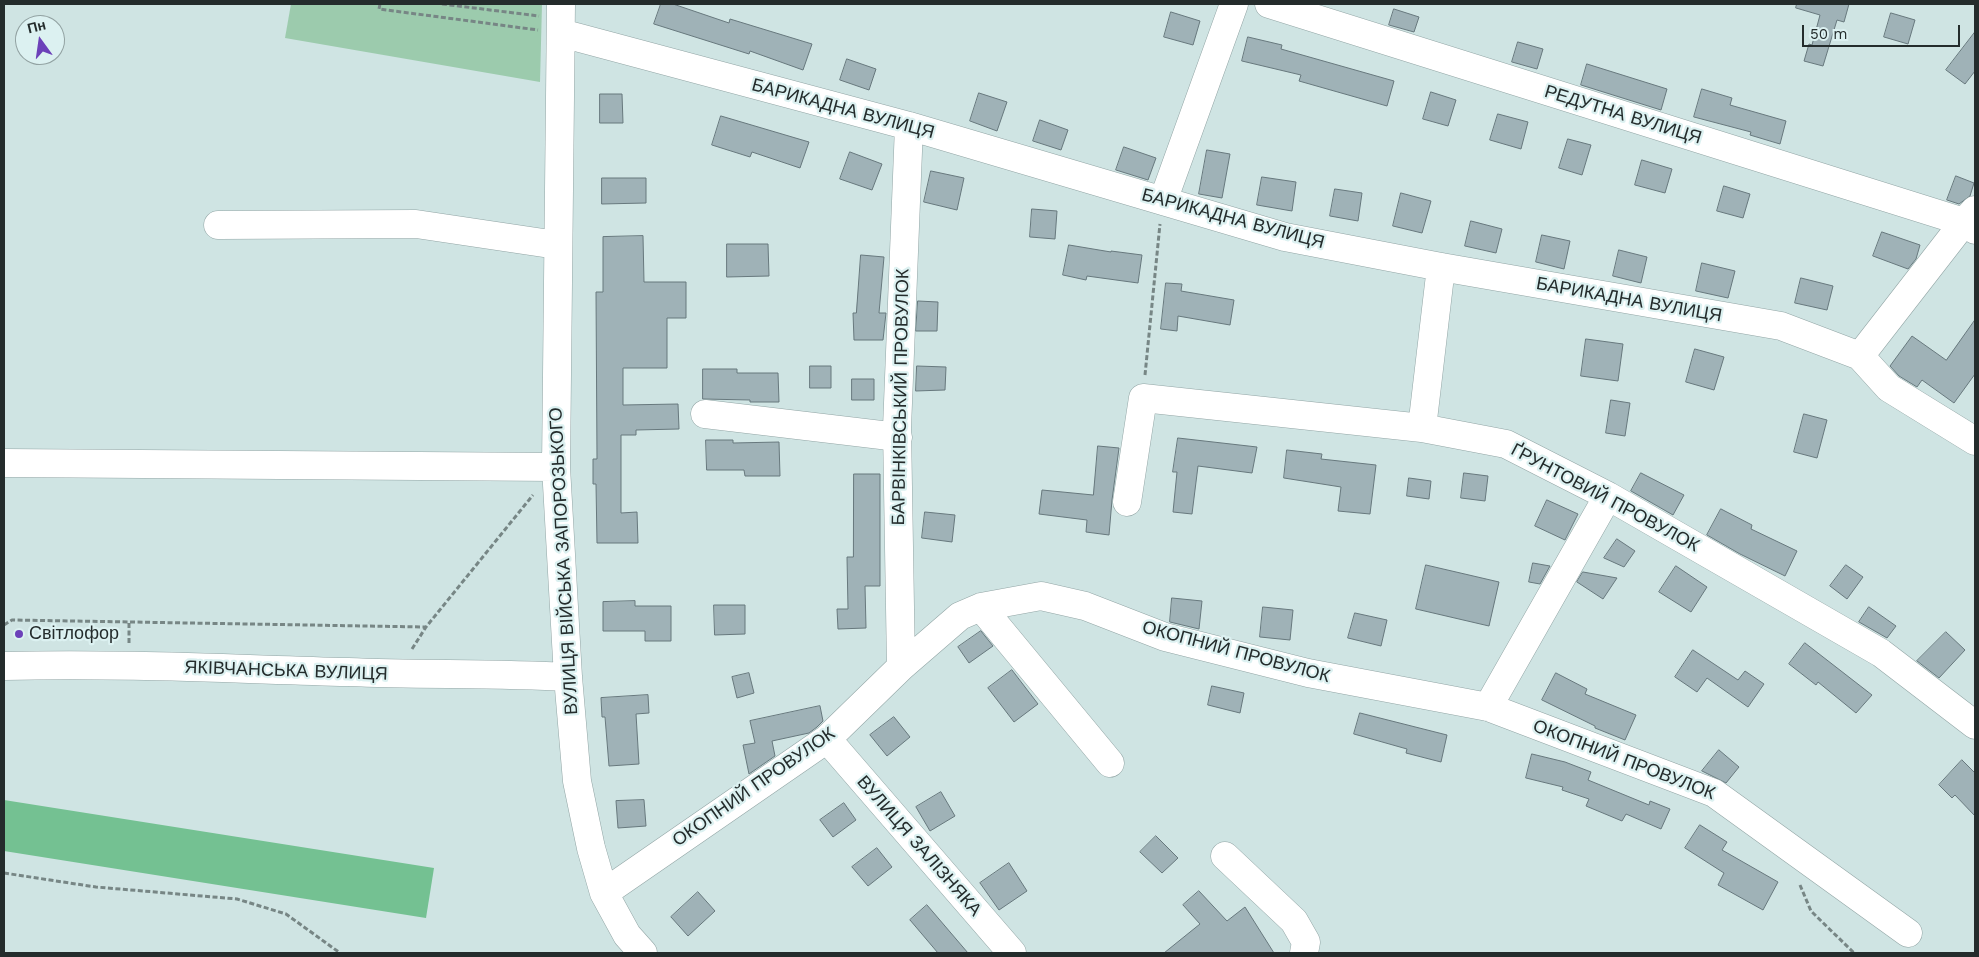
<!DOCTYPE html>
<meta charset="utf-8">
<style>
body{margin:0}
#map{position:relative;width:1979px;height:957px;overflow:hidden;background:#cfe4e3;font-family:"Work Sans",sans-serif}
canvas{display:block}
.frame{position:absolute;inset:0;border:5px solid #242c2c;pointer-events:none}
.north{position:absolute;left:15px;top:15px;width:50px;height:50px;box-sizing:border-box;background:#dcf1f1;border:1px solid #92a2a2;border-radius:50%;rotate:346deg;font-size:14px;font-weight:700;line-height:20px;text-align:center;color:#242c2c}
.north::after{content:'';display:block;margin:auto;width:18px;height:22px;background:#6c41b9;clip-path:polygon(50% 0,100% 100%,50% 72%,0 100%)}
.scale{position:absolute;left:1802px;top:25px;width:158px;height:22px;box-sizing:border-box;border:2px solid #242c2c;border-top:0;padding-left:6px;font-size:15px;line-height:18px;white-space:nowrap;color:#242c2c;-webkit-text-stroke:4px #dcf1f1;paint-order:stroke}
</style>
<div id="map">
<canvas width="1979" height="957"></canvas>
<div class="frame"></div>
<div class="north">Пн</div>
<div class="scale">50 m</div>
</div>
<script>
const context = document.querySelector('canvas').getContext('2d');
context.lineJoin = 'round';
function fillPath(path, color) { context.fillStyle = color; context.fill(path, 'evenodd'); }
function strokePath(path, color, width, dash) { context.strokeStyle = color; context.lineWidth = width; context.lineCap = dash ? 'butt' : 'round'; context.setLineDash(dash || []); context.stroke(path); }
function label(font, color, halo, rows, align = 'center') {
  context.font = font + ' "Work Sans",sans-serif'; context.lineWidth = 4.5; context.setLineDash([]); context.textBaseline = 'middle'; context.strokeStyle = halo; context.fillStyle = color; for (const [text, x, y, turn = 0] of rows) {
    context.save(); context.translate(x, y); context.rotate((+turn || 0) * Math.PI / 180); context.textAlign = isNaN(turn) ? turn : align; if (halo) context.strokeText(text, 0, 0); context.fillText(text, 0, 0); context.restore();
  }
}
fillPath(new Path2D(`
 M291,4h251l-2,78 -255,-44z`), '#9ccbad');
fillPath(new Path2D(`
 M4,800l430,68 -8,50 -422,-67z`), '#74c192');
const building = new Path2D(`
 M661,4h12l56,19 1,-4 82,25 -9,26 -53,-19 -1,3 -95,-30z
 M1797,4h52l-5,18 -7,-2 -14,46 -19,-5 5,-17 3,1 8,-30 -24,-7z
 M1394,9l25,8 -5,15 -25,-7z
 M1171,12l29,9 -7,24 -29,-8z
 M1891,13l24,7 -7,24 -24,-7z
 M1975,32v39l-10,13 -19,-14z
 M1248,37l34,8 -1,4 113,32 -7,25 -88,-25 2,-6 -59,-14z
 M1518,42l25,7 -6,20 -25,-7z
 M847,59l29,10 -7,21 -29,-10z
 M1587,64l80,25 -6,21 -80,-25z
 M1702,89l30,9 -2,7 56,16 -6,23 -30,-9 1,-3 -57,-15z
 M1431,92l25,8 -8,26 -25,-7z
 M979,93l28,9 -10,29 -27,-10z
 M600,94h22l1,29h-23z
 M1498,114l30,8 -7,27 -31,-9z
 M721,116l88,26 -9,26 -48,-16 -2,5 -38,-12z
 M1040,120l28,10 -7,20 -28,-9z
 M1568,139l23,6 -9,30 -23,-7z
 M1124,147l32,11 -8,22 -32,-10z
 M1207,150l23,4 -8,44 -23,-4z
 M850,152l32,12 -10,26 -32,-11z
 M1642,160l30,9 -7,24 -30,-8z
 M931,171l33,7 -7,32 -33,-8z
 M1956,176l18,7 -4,13 -11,8 -12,-4z
 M1262,177l34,5 -4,29 -35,-6z
 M602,178h44v25l-44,1z
 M1724,186l26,8 -7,24 -26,-7z
 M1335,189l27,4 -4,28 -28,-5z
 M1401,193l30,8 -9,32 -29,-7z
 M1032,209l25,2 -2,28 -25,-2z
 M1471,221l31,8 -6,24 -31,-7z
 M1882,232l38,13 -4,14 -8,10 -35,-13z
 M1542,235l28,6 -6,28 -28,-7z
 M643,236l1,46h42v36h-19v50h-44v37l55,-1 1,25 -43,1v5h-15v78l16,-1 1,31h-41l-1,-59h-3v-25h4l-1,-167h7v-55z
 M727,244h41l1,32 -42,1z
 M1069,245l42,7v-1l31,4 -4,28 -51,-7 -1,4 -23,-5z
 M1619,250l28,7 -6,26 -28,-7z
 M861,255l23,2 -5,56h7l-3,27h-29l-1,-27h3z
 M1702,263l33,8 -7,27 -32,-7z
 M1801,278l32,8 -6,24 -32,-7z
 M1166,283l16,1 -1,7 53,9 -4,25 -52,-9 -1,15 -16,-2z
 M918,301l20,1 -1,29h-21z
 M1975,320v54l-21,29 -32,-23 -5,7 -18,-11 -9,-10 22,-30 34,24z
 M1586,339l37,5 -5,37 -37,-5z
 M1695,349l29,8 -10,33 -28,-8z
 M810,366h21v22h-21z
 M917,366l29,1 -1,23 -29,1z
 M703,369h34v4h41l1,29h-29v-2l-47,-1z
 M852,379h22v21h-22z
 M1611,400l19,3 -5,33 -19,-3z
 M1804,414l23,6 -10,38 -23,-6z
 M1178,438l79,9 -5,26 -54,-7 -6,48 -19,-2 4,-40h-4z
 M706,440h27v3l46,-1 1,34h-35l-1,-6h-37z
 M1098,446l21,2 -7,52 -3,35 -23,-3 1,-12 -48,-6 3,-24 51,5z
 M1287,450l35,4 -1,5 55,6 -6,49 -32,-3 3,-24 -57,-9z
 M1464,473l24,3 -3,25 -24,-3z
 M1641,473l43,22 -11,20 -42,-24z
 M854,474h26v112h-15l1,42 -28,1 -1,-20h11l-1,-52h6z
 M1409,478l22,3 -2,18 -22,-3z
 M1547,500l31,14 -13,26 -30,-14z
 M1721,509l31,16 -1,4 46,22 -12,25 -45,-22 -33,-19z
 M925,512l30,3 -3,27 -30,-4z
 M1617,539l18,12 -11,16 -20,-9z
 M1533,563l17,3 -10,18 -11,-2z
 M1426,565l73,17 -10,44 -73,-17z
 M1846,565l17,12 -16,22 -17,-13z
 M1676,566l31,21 -16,25 -32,-20z
 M1583,572l34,6 -14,21 -26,-17z
 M1172,598l30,3 -3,28 -29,-7z
 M635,601v5h36v35h-26v-10h-42v-29z
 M714,605h31v29l-30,1z
 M1263,607l30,3 -3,30 -30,-3z
 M1869,607l27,19 -9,12 -28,-16z
 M1355,613l32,7 -6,26 -33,-8z
 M981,631l12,15 -24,17 -11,-16z
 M1946,632l19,18 -26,28 -22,-17z
 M1805,643l67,52 -16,18 -38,-31 -2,3 -27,-21z
 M1693,650l45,30 7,-9 19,13 -16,23 -41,-29 -10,14 -22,-15z
 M1012,670l26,34 -24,18 -26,-34z
 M749,673l5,20 -17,5 -5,-21z
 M1556,673l31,16 -2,5 51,21 -11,25 -30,-12v-2l-53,-26z
 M1212,686l32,7 -4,20 -32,-8z
 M648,695l1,18 -13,1 3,50 -30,2 -4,-49h-3l-1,-19z
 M820,706l3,15 -6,6 -8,6 -37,8 3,15 -26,18 -6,-29 12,-2 -5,-22z
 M1360,713l87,22 -6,27 -35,-9 1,-4 -53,-15z
 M894,717l16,20 -23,19 -17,-21z
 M1719,750l20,17 -13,16 -24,-12z
 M1532,754l33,8 26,10 -3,8 61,25 1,-4 20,8 -9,20 -35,-15 -4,7 -36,-15 3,-7 -27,-9 1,-3 -37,-9z
 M1962,760l13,13v43l-20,-21 -3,3 -13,-13z
 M941,792l14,24 -25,15 -14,-24z
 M644,800l2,26 -28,2 -2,-27z
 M844,803l12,17 -23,17 -13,-17z
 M1700,825l27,17 -5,8 56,32 -15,28 -45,-25 6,-12 -39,-25z
 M1156,836l22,22 -16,15 -22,-21z
 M877,848l15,19 -24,19 -16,-19z
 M1009,863l18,28 -28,19 -19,-27z
 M1199,891l28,30 18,-14 29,46h-110l36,-29 -17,-19z
 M698,892l17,19 -27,25 -17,-19z
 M927,905l41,48h-30l-28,-33z`);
fillPath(building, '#9fb2b7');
strokePath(building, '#67787d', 1);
const minor = new Path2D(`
 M561,4l-5,463 12,210 9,104 14,67 13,45 23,42 16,18
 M1269,4l695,218 11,8
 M561,33l348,93 376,111 156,30 340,59 79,30 29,32 86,53
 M1163,201l71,-197
 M218,225l198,-1 141,21
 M1860,356l104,-134 11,-12
 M705,414l193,23
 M1422,428l19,-161
 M4,463l552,4
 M1127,502l16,-104 279,30 84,16 102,52 273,157 94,72
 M981,607l129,156
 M4,666c115,-3 230,3 344,6 74,3 147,1 220,5
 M901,667l-4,-239 12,-302
 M1488,707l120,-211
 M827,739l185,214
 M1225,856l69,65 12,21 -2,11
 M604,893l223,-154 74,-72 59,-51 21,-9 60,-11 44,10 80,31 143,36 180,34 226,86 194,140`);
strokePath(minor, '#92a5a5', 29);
strokePath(new Path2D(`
 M380,4l-1,5 159,21
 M442,4l97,12
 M1145,375l15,-151
 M4,625l8,-5 414,7
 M129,643v-20
 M412,649l14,-22 107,-132
 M4,873l92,14 141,12 49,15 54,39
 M1800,885l11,26 43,42`), '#778685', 3, [5, 2.5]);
strokePath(minor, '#fff', 28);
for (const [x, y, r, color] of [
 [19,634,5,"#6c41b9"]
]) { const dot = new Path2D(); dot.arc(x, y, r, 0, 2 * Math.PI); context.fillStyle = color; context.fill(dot); strokePath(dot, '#dcf1f1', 2); }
label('18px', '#242c2c', '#dcf1f1', [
 ["БАРИКАДНА ВУЛИЦЯ",843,109,15],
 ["РЕДУТНА ВУЛИЦЯ",1623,115,17],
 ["БАРИКАДНА ВУЛИЦЯ",1233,219,15],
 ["БАРИКАДНА ВУЛИЦЯ",1629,300,10],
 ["БАРВІНКІВСЬКИЙ ПРОВУЛОК",901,397,-89],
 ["ҐРУНТОВИЙ ПРОВУЛОК",1605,498,28],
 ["ВУЛИЦЯ ВІЙСЬКА ЗАПОРОЗЬКОГО",564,561,-93],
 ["ОКОПНИЙ ПРОВУЛОК",1236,652,15],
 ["ЯКІВЧАНСЬКА ВУЛИЦЯ",286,671,2],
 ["ОКОПНИЙ ПРОВУЛОК",1624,760,21],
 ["ОКОПНИЙ ПРОВУЛОК",754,787,-35],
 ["ВУЛИЦЯ ЗАЛІЗНЯКА",919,846,49]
]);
label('18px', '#242c2c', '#dcf1f1', [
 ["Світлофор",29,634]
], 'left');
</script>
